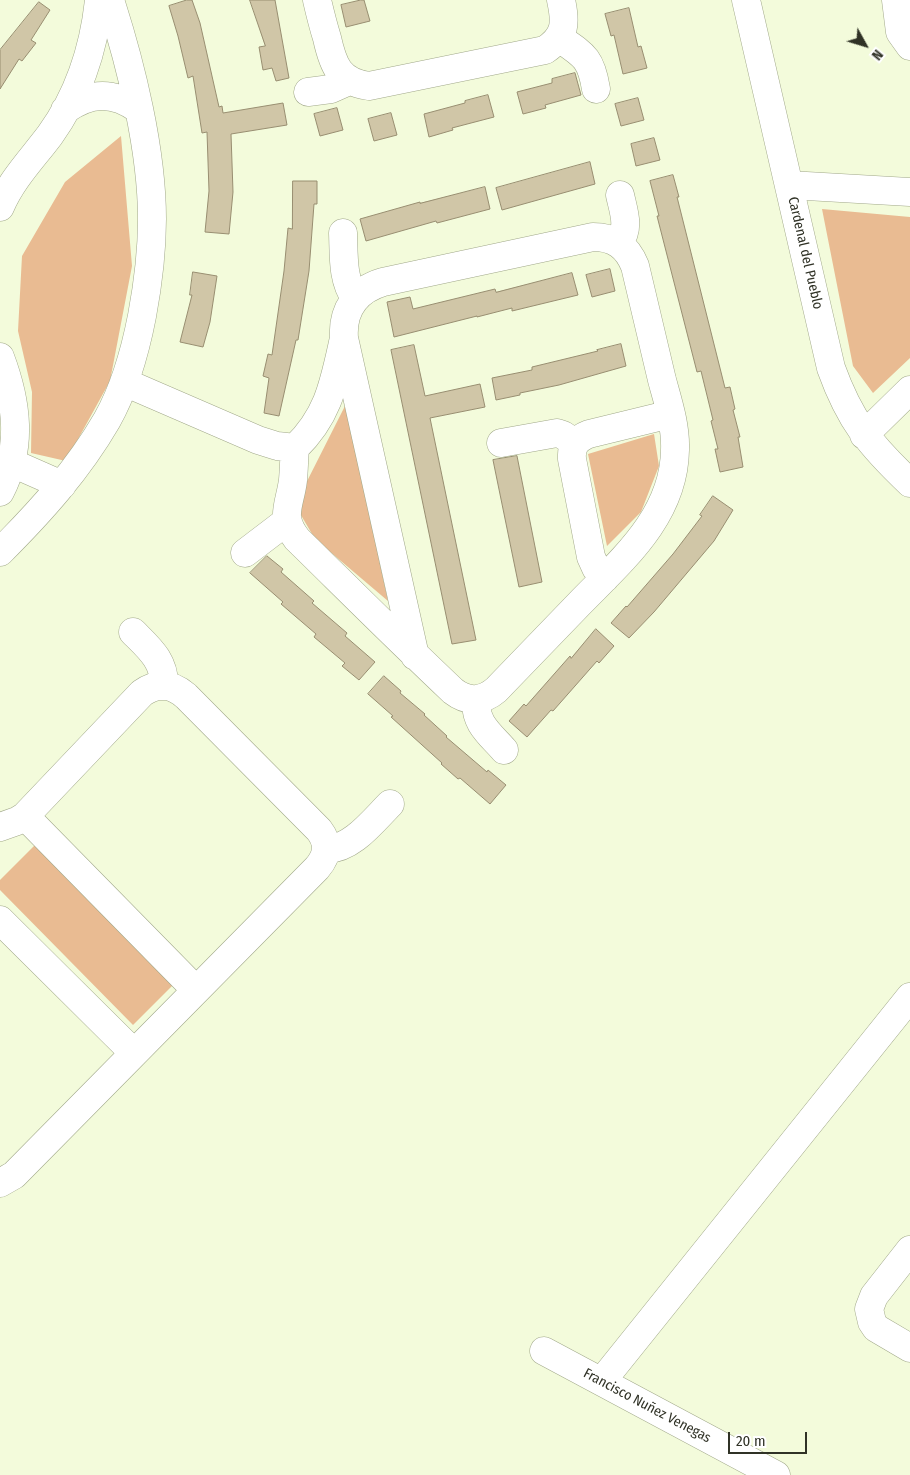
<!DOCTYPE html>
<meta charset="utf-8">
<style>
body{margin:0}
#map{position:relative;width:910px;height:1475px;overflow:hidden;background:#f3fbdb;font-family:"Fira Sans Condensed",sans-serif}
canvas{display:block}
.north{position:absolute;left:840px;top:20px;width:50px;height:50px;-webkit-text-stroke:4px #fff;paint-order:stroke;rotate:129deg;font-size:14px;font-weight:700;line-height:20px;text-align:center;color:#303226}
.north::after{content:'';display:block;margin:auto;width:18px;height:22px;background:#303226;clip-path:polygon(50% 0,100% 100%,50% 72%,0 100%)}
.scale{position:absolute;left:728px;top:1432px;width:79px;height:22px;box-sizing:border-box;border:2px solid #303226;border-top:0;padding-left:6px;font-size:15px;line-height:18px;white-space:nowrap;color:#303226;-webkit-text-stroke:4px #fff;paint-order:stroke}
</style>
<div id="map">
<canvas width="910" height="1475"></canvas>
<div class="north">N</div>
<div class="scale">20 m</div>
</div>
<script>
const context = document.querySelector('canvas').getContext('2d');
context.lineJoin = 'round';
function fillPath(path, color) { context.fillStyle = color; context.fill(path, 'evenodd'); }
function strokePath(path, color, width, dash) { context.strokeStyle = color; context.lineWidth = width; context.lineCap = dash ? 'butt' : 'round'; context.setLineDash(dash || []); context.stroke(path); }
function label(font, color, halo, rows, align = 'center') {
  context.font = font + ' "Fira Sans Condensed",sans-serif'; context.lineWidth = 4; context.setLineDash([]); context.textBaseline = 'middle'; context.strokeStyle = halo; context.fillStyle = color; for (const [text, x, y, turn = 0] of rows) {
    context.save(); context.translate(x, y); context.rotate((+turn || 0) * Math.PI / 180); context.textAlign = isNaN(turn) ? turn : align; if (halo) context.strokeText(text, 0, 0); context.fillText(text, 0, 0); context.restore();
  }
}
fillPath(new Path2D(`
 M121,136l11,130 -22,115 -44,80 -35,-8 1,-61 -14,-61 4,-75 43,-74z
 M822,209l88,8v141l-37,35 -20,-27z
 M346,404l42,197 -73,-62 -20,-34z
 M654,434l5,32 -18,46 -34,34 -19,-92z
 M36,844l138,140 -41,41 -133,-135v-10z`), '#e9bb92');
const building = new Path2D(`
 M187,0h5l8,23 19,84 3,-1 1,7 60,-10 4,22 -56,9 2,58 -4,42 -24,-2 4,-41 -2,-59 -5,1 -9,-57 -5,2 -10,-42 -9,-30z
 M250,0h25l14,78 -13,3 -4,-13 -9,2 -4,-23 6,-1z
 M361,0h3l6,21 -24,6 -5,-22z
 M39,2l11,8 -19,30 5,3 -14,18 -3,-2 -19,30v-39z
 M629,8l9,39 3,-1 6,22 -24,6 -9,-39 -3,1 -6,-22z
 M575,73l6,22 -36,10 1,3 -23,6 -6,-22 35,-9v-4z
 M488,95l6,22 -42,11 1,2 -24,7 -5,-23 41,-11v-2z
 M638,98l6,22 -23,6 -6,-22z
 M337,108l6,22 -23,6 -6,-22z
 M391,113l6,22 -23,6 -6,-22z
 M654,138l6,22 -24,6 -5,-22z
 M590,162l5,22 -93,26 -6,-22z
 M673,175l6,22h-2l48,191 5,-1 5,22 -2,1 7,27h-2l5,30 -23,5 -5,-23h3l-7,-28 2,-1 -12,-49 -4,1 -40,-156h2l-9,-35z
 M293,181h24v23h-3l-5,67 -11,69h-2l-17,76 -15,-3 5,-35 -6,-2 5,-22 4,1 12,-84 4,-43 4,1z
 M485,187l5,22 -53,14 -1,-2 -70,20 -6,-22 60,-17v1z
 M610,269l5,22 -23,6 -6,-22z
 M193,272l24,4 -7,46 -7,25 -23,-5 12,-47h-2z
 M572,273l6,22 -66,16v-3l-35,9v-1l-83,21 -7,-35 23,-5 3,12 82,-20 1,3z
 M621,344l5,22 -67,19 -39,8v2l-24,5 -4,-22 40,-8v-3l66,-16 -1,-1z
 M414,345l11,51 55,-12 5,23 -55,11 46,222 -24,4 -61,-294z
 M517,456l25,126 -23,5 -26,-127z
 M713,496l20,14 -19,31 -60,71 -25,26 -18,-15 15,-17 1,1 46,-53 29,-38 -2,-1z
 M267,556l16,13 -2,3 33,29 -2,2 35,30 -2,3 30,26 -16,18 -17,-14 3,-3 -31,-26 2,-3 -35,-30 2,-2 -33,-29z
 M596,629l18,17 -15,17 -2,-2 -44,50 -2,-1 -24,27 -18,-16 15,-17 2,2 44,-50 1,2z
 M384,676l17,15 -1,2 25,21 -1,1 23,21 -1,1 41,35 1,-2 18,15 -16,19 -30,-26 -2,1 -17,-15 1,-1 -51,-46 2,-1 -25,-22z`);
fillPath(building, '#d0c6a7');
strokePath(building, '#988e71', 1);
const minor = new Path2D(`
 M317,0c3,13 6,25 10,38 6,27 12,44 42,48l176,-36c21,-14 21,-27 16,-50
 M746,0l85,368c19,53 39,77 79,115
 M896,0l4,32 10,14
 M559,38c25,17 32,20 37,51
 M308,92l23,-3 18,-8
 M65,110c25,-18 48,-19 73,-1
 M789,185l121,7
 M0,207c12,-28 32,-48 50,-72 28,-39 44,-87 49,-135
 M343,233c1,23 -1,46 12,65
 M619,243c11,-16 5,-30 1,-48
 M344,338c-10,45 -15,77 -49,110 -1,11 -1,21 -2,32 -3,25 -14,36 4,59 52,51 103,102 156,152 14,11 29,11 43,-1 28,-29 56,-58 84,-87 43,-44 94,-87 95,-153 1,-24 -7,-48 -13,-70 -9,-38 -18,-76 -27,-114 -8,-20 -21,-29 -42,-29l-210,45c-27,8 -41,28 -39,56l71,318
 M0,357c17,45 23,90 0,135
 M124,382l134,58 19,6 18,2
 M864,435l46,-45
 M501,443l56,-10 6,2 12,8
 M12,463l50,22
 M0,552c41,-41 78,-82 107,-132 18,-32 28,-68 35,-104 6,-32 10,-64 10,-97 0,-69 -21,-154 -42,-219
 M245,553l42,-32
 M605,578l-9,-10 -5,-11 -19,-98c-1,-13 4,-20 17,-25l82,-20
 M133,632c16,16 32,29 31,54
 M477,700c-4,22 14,35 27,50
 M25,816l171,174
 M0,827l17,-6 8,-5 117,-123c16,-11 30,-9 44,3l133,134c10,13 9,25 -2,38l-303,307 -14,8
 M326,849c25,1 47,-28 64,-45
 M0,920l134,133
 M910,1250l-36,46 -5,13 3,13 4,6 34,20
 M544,1351l232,124
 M602,1381l308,-384`);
strokePath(minor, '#a1a88a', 29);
strokePath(minor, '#fff', 28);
label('14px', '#303226', '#fff', [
 ["Cardenal del Pueblo",805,253,77],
 ["Francisco Nuñez Venegas",647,1406,28]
]);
</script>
